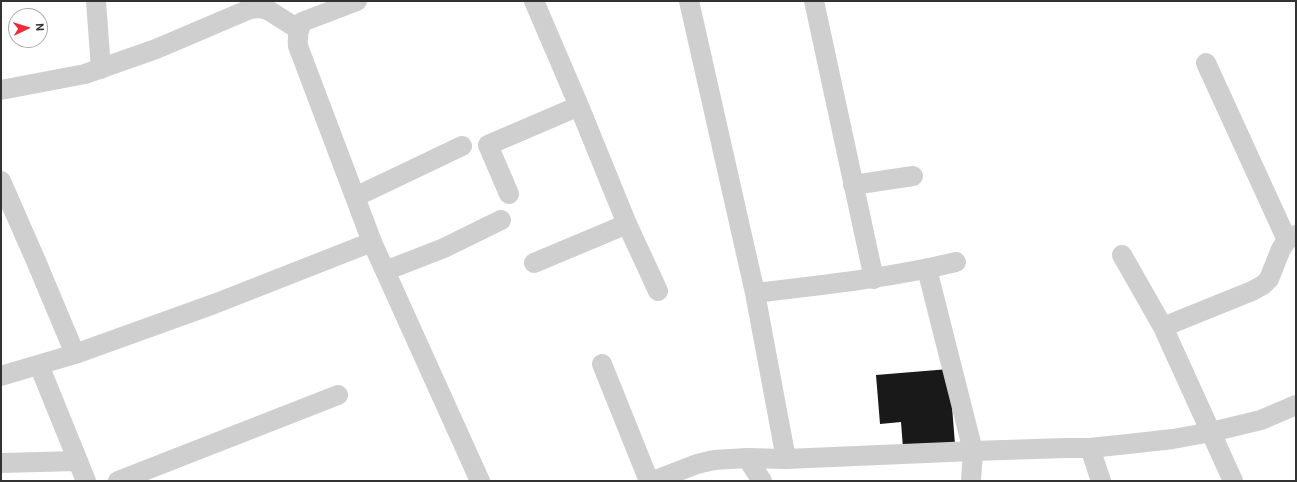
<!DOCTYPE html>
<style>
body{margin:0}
#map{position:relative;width:1297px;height:482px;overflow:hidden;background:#fff;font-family:Roboto,sans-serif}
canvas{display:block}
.frame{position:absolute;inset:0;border:2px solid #323232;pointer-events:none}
.north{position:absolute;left:8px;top:8px;width:40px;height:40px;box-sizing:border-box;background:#fff;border:1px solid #adadad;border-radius:50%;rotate:86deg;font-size:11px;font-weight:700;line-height:16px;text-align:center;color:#323232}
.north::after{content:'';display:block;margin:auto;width:14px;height:18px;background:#f22b36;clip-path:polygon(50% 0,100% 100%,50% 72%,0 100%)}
</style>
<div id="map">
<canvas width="1297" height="482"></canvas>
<div class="frame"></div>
<div class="north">N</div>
</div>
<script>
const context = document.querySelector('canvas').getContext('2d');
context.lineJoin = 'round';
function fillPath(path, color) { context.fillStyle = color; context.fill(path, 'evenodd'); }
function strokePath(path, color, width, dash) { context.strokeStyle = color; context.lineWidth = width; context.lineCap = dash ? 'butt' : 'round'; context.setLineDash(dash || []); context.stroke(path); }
fillPath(new Path2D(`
 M949,369l6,75 -52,4 -2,-26 -21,2 -4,-49z`), '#191919');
strokePath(new Path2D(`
 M96,1l5,68
 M357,1l-55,21c-4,9 -5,15 -4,24l74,196 108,239
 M534,1l45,105 48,118 31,67
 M689,1l66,292 31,166
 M814,1l60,278
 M1206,63l81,177
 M1,90l84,-16 71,-25 94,-40 9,-1 9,2 30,19
 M1,181l35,80 39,93
 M853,185l60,-9
 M509,194l-21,-49 91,-39
 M355,197l107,-51
 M1122,255l41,72 70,154
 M534,263l93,-39
 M927,269l46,182 -2,30
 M385,271l59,-23 57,-28
 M755,293c68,-8 135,-15 201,-31
 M1163,327l89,-36 11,-6 6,-6 12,-30 6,-9 9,-5
 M602,364l47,117
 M39,365l47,116
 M1,376l74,-22 139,-50 158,-62
 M1090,448l11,33
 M747,458l15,23
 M1,463l77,-2
 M118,481l220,-86
 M653,481l44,-17 17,-4 33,-2 39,1 187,-8 93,-3h24l38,-4 45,-5 38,-7 50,-12 35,-15`), '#cfcfcf', 20);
</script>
